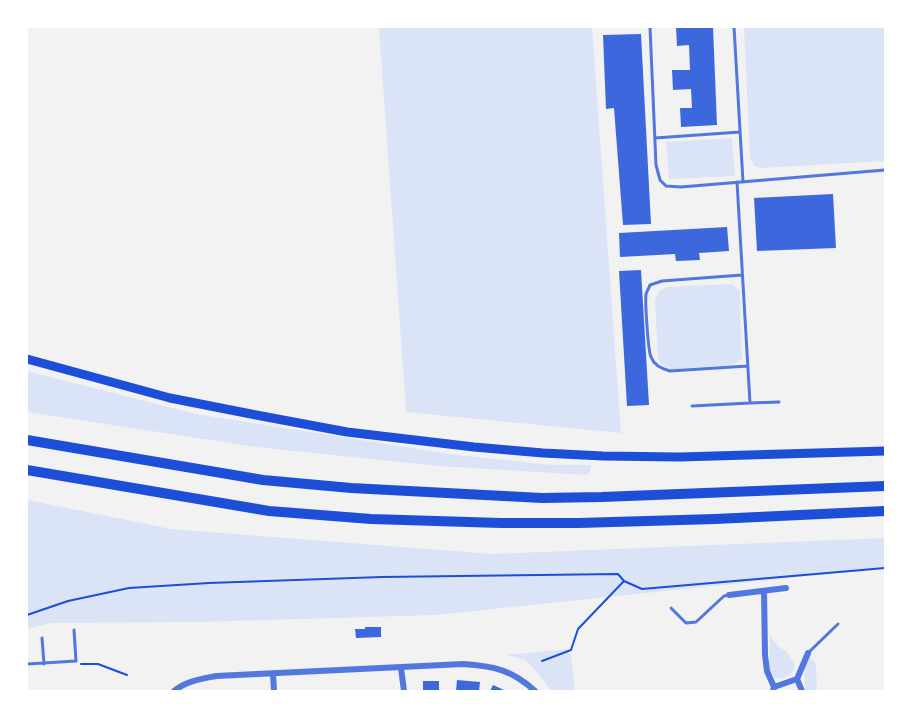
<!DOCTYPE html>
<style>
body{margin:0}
#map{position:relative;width:912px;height:718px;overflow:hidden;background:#f2f2f2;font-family:Barlow,sans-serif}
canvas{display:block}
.frame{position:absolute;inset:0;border:28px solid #fff;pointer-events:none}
</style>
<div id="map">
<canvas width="912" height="718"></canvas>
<div class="frame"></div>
</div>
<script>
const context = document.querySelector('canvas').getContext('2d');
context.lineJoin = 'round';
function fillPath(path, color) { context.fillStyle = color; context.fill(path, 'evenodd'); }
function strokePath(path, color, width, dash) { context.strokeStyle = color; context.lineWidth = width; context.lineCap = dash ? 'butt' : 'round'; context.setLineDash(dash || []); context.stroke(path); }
fillPath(new Path2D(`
 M379,27h213l29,406 -215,-21z
 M744,27h141v134l-124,7 -7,-2 -4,-9z
 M732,138l3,38 -66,3 -3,-37z
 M731,284l9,7 2,68 -10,6 -61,5 -10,-6 -3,-5 -3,-58 3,-9 8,-5z
 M27,371l169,43 261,41 96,10h39l-4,10 -150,-9 -182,-19 -229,-35z
 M27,500l144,29 321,25 393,-16v30l-449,47 -236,7 -150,1 -23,6z
 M770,636l8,10 9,6 8,13c-2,11 -9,13 -20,14l-6,-10z
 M566,649l5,6 4,36h-24l-14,-19 -12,-12 -18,-5z
 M809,656l7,8 1,27h-11l-1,-3 -1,-18z`), '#dbe4f7');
fillPath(new Path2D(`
 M676,27h37l4,98 -36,2 -1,-19h12l-1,-19 -18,1 -1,-20h18l-1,-25 -12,1z
 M641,34l10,190 -28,1 -9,-117 -8,1 -3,-74z
 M833,194l3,54 -79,3 -3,-53z
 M727,227l2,24 -30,2 1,7 -24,1 -1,-7 -55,3 -1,-24z
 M641,270l8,135 -22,1 -8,-135z
 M365,627h16v10l-25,1 -1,-9h10z
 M457,680l23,2 -1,9h-23z
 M423,681h16v10h-16z
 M493,685l13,6h-16z`), '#3d67dc');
strokePath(new Path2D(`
 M27,615l41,-14 61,-13 80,-5 173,-6 236,-3 6,7 18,8 243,-21
 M542,661l29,-11 7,-21 46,-48
 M81,664h17l29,11`), '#1d4ed8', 2);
strokePath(new Path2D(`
 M650,27l6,138 4,15 6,6 15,1 204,-17
 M734,27l9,155
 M655,138l85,-6
 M742,275l-80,6 -12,4c-1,3 -3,6 -4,9 -1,8 2,57 5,63 3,8 11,12 19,14l78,-5
 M750,403l29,-1
 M692,406l58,-3 -13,-221
 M671,608l15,15 10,-1 28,-26 5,-1
 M42,638l2,26
 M809,652l29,-28
 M27,664l49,-3 -2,-31`), '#5277de', 3);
strokePath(new Path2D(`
 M764,591l1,64 2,16 7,16 -1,4
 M729,595l57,-7
 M401,668l3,23
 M273,674l1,17
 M797,679l5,12
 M774,687l23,-8 11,-26
 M174,691c12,-10 27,-12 42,-15l247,-12c31,2 49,6 72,27`), '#5277de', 6);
strokePath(new Path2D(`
 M27,359l143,39 86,17 91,17 127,15 69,6 60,3 77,1 205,-6`), '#1d4ed8', 9);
strokePath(new Path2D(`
 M27,440l236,40 88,8 191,10 60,-1 283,-11
 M27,470l242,41 102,8 130,4h78l136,-4 170,-8`), '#1d4ed8', 10);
</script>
